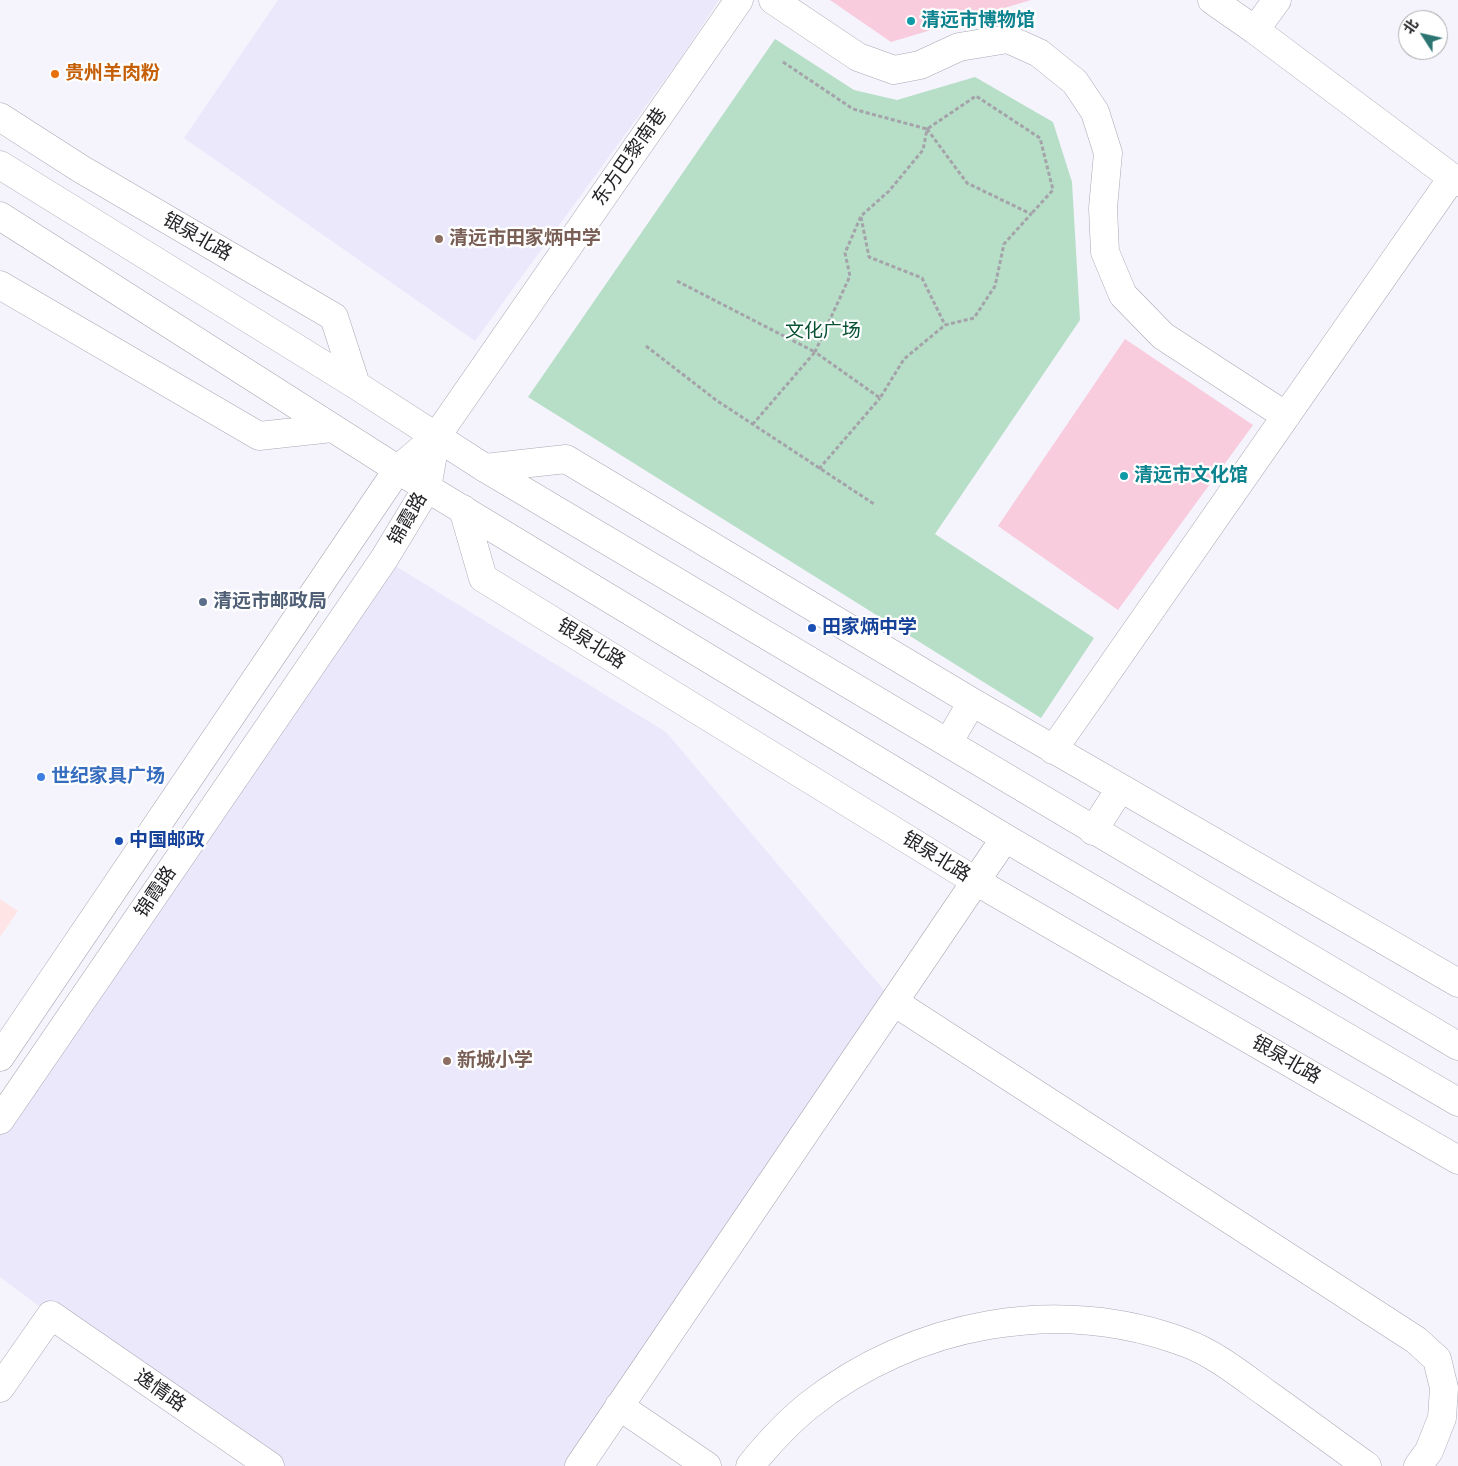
<!DOCTYPE html>
<meta charset="utf-8">
<style>
body{margin:0}
#map{position:relative;width:1458px;height:1466px;overflow:hidden;background:#f5f4fd;font-family:Karla,"Noto Sans SC",sans-serif}
canvas{display:block}
.north{position:absolute;left:1398px;top:10px;width:50px;height:50px;box-sizing:border-box;background:#fff;border:1px solid #a7a7a9;border-radius:50%;rotate:305deg;font-size:14px;font-weight:700;line-height:20px;text-align:center;color:#242428}
.north::after{content:'';display:block;margin:auto;width:18px;height:22px;background:#2b7471;clip-path:polygon(50% 0,100% 100%,50% 72%,0 100%)}
</style>
<div id="map">
<canvas width="1458" height="1466"></canvas>
<div class="north">北</div>
</div>
<script>
const context = document.querySelector('canvas').getContext('2d');
context.lineJoin = 'round';
function fillPath(path, color) { context.fillStyle = color; context.fill(path, 'evenodd'); }
function strokePath(path, color, width, dash) { context.strokeStyle = color; context.lineWidth = width; context.lineCap = dash ? 'butt' : 'round'; context.setLineDash(dash || []); context.stroke(path); }
function label(font, color, halo, rows, align = 'center') {
  context.font = font + ' Karla,"Noto Sans SC",sans-serif'; context.lineWidth = 4.5; context.setLineDash([]); context.textBaseline = 'middle'; context.strokeStyle = halo; context.fillStyle = color; for (const [text, x, y, turn = 0] of rows) {
    context.save(); context.translate(x, y); context.rotate((+turn || 0) * Math.PI / 180); context.textAlign = isNaN(turn) ? turn : align; if (halo) context.strokeText(text, 0, 0); context.fillText(text, 0, 0); context.restore();
  }
}
fillPath(new Path2D(`
 M0,899l18,12 -18,26z`), '#ffe4e5');
fillPath(new Path2D(`
 M278,0h441l-39,59 -205,282 -291,-203z
 M384,559l282,173 228,270 -315,464h-309l-219,-151 -51,-38v-157z`), '#ebe8fc');
fillPath(new Path2D(`
 M775,39l79,51 43,10 78,-23 78,45 19,60 8,138 -145,214 159,104 -53,80 -513,-321z`), '#b7dec7');
fillPath(new Path2D(`
 M830,0h201l-140,42z
 M1125,339l128,86 -135,185 -120,-84z`), '#f8cbdd');
const street = new Path2D(`
 M773,0l85,57 36,13 26,-5 39,-18 49,-8 31,14 36,29 20,30 13,41 -5,55 2,44 18,43 40,41 123,80
 M1212,0l43,30 203,152
 M1255,30l22,-30
 M485,468l81,-9 406,243 486,281
 M463,509l20,69 494,304 481,278
 M948,743l24,-41
 M1053,750l399,-572
 M1093,831l27,-42
 M894,1002l522,338 21,19 7,29 -2,30 -13,33 -11,15
 M0,1388l51,-73 219,151
 M619,1406l88,60
 M579,1466l426,-628
 M750,1466c17,-21 37,-43 58,-60 105,-84 252,-111 378,-63 29,11 55,32 80,50 34,24 67,49 101,73`);
const secondary = new Path2D(`
 M0,117l81,52 253,148 22,68
 M0,165l356,220 129,83 973,578
 M0,216l427,272 578,350 453,264
 M0,285l259,151 73,-8
 M0,1057l398,-588 38,-32 303,-437
 M0,1120l384,-561 43,-71 9,-51`);
strokePath(street, '#a9a8b3', 29);
strokePath(secondary, '#a9a8b3', 29);
strokePath(new Path2D(`
 M783,62l70,47 74,20 49,-33 64,42 13,52 -22,24
 M927,129l40,54 64,31 -27,30 -9,42 -21,32 -29,7 -41,34 -24,39 -65,-46 35,-76 -5,-23 16,-37 28,-25 34,-41z
 M861,217l8,40 53,21 23,47
 M677,281l138,71 -62,72
 M646,346l70,54 158,104
 M819,469l61,-71`), '#a4a3aa', 3, [4, 2.5]);
strokePath(street, '#fff', 28);
strokePath(secondary, '#fff', 28);
for (const [x, y, r, color] of [
 [911,21,5,"#0f9aa8"],
 [55,74,5,"#e8710a"],
 [439,239,5,"#8d6e63"],
 [1124,476,5,"#0f9aa8"],
 [203,602,5,"#5c6f8a"],
 [812,628,5,"#1a4fb4"],
 [41,777,5,"#3f7fe0"],
 [119,841,5,"#1a4fb4"],
 [447,1061,5,"#8d6e63"]
]) { const dot = new Path2D(); dot.arc(x, y, r, 0, 2 * Math.PI); context.fillStyle = color; context.fill(dot); strokePath(dot, '#fff', 2); }
label('bold 19px', '#0d838f', '#fff', [
 ["清远市博物馆",921,21],
 ["清远市文化馆",1134,476]
], 'left');
label('bold 19px', '#c56008', '#fff', [
 ["贵州羊肉粉",65,74]
], 'left');
label('19px', '#242428', '#fff', [
 ["东方巴黎南巷",630,157,-55],
 ["银泉北路",197,237,30],
 ["锦霞路",408,519,-60],
 ["银泉北路",591,644,32],
 ["银泉北路",936,857,32],
 ["锦霞路",156,892,-56],
 ["银泉北路",1286,1060,30],
 ["逸情路",160,1391,35]
]);
label('bold 19px', '#785e54', '#fff', [
 ["清远市田家炳中学",449,239],
 ["新城小学",457,1061]
], 'left');
label('19px', '#085233', '#fff', [
 ["文化广场",823,332]
]);
label('bold 19px', '#4e5e75', '#fff', [
 ["清远市邮政局",213,602]
], 'left');
label('bold 19px', '#164399', '#fff', [
 ["田家炳中学",822,628],
 ["中国邮政",129,841]
], 'left');
label('bold 19px', '#366cbe', '#fff', [
 ["世纪家具广场",51,777]
], 'left');
</script>
